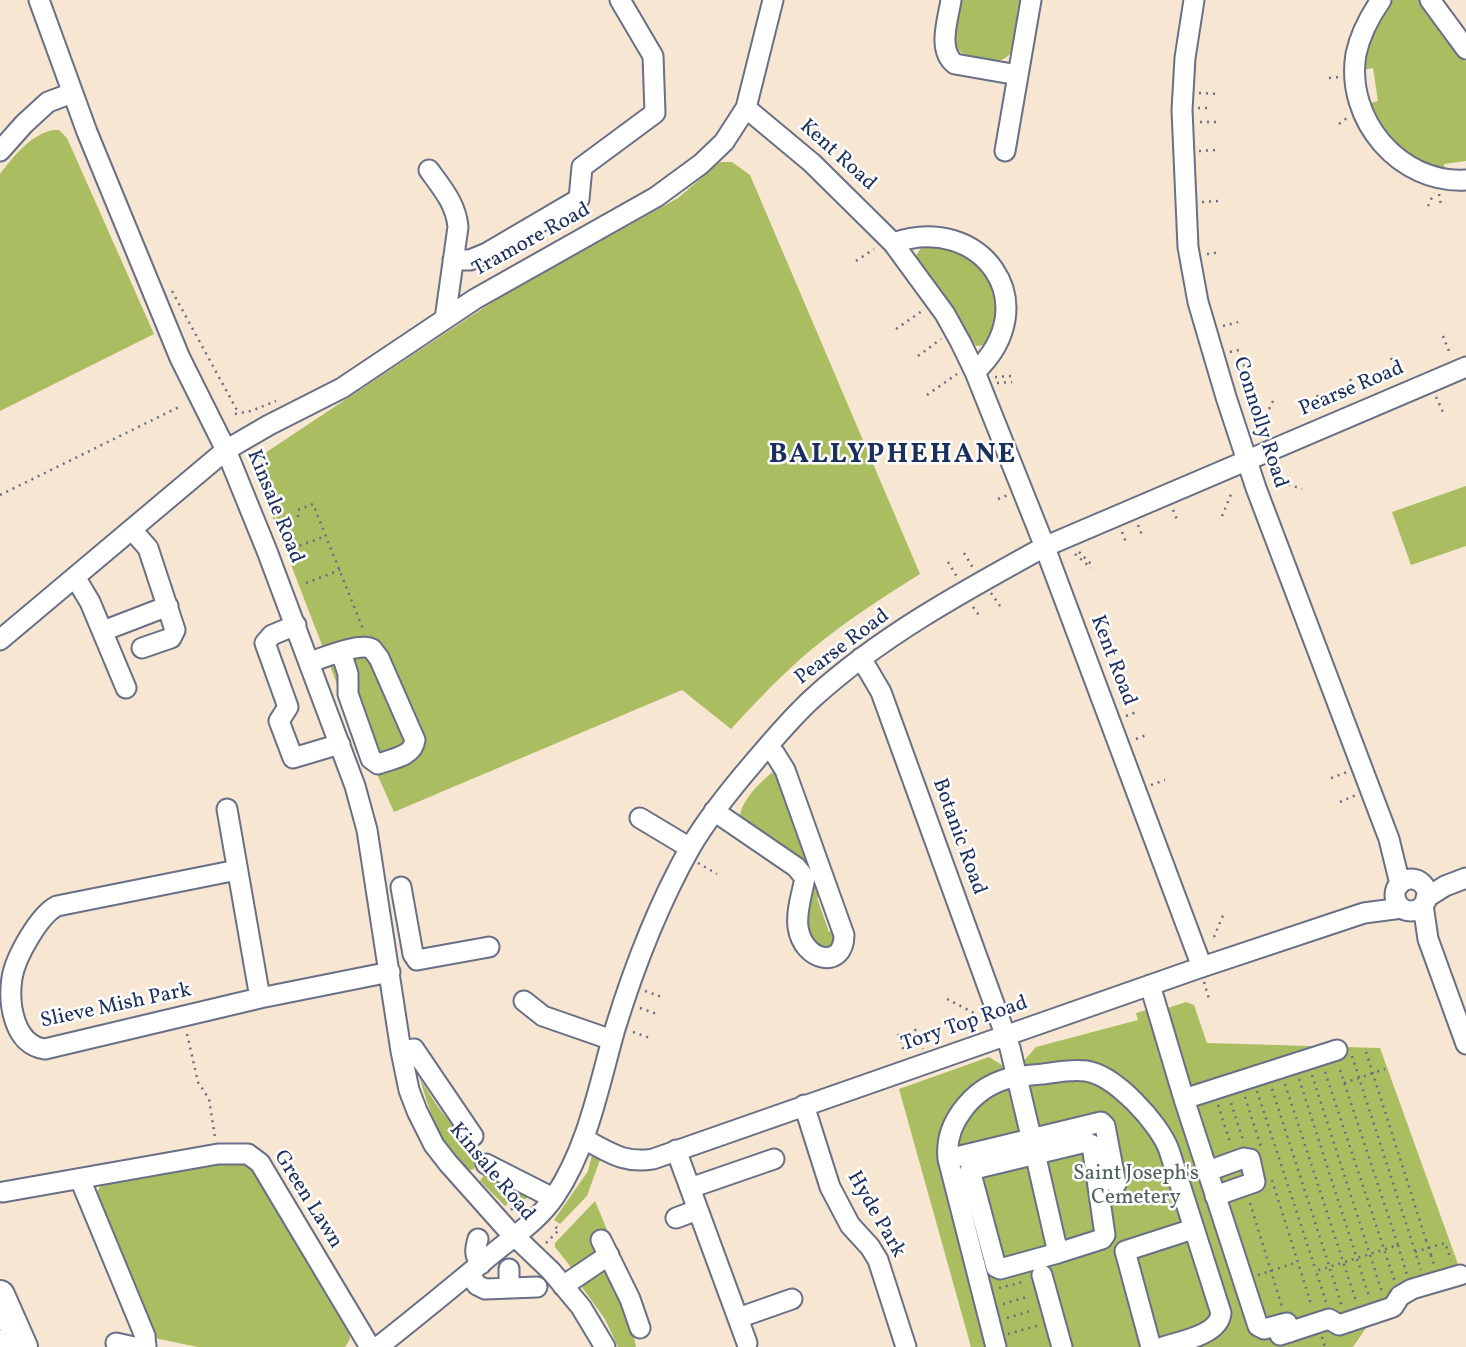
<!DOCTYPE html>
<style>
body{margin:0}
canvas{display:block;background:#f7e6d1}
</style>
<canvas width="1466" height="1347"></canvas>
<script>
const context = document.querySelector('canvas').getContext('2d');
context.lineJoin = 'round';
function fillPath(path, color) { context.fillStyle = color; context.fill(path, 'evenodd'); }
function strokePath(path, color, width, dash) { context.strokeStyle = color; context.lineWidth = width; context.lineCap = dash ? 'butt' : 'round'; context.setLineDash(dash || []); context.stroke(path); }
function label(font, color, halo, rows, align = 'center') {
  context.font = font + ' Vollkorn,serif'; context.lineWidth = 5; context.setLineDash([]); context.textBaseline = 'middle'; context.strokeStyle = halo; context.fillStyle = color; for (const [text, x, y, turn = 0] of rows) {
    context.save(); context.translate(x, y); context.rotate((+turn || 0) * Math.PI / 180); context.textAlign = isNaN(turn) ? turn : align; if (halo) context.strokeText(text, 0, 0); context.fillText(text, 0, 0); context.restore();
  }
}
fillPath(new Path2D(`
 M959,0h63l-12,54c-9,9 -15,7 -26,5 -43,-5 -29,-25 -25,-59z
 M1392,0h28l46,62v99l-22,3 2,11 -27,-9 -38,-32 -14,-30 11,-3 -5,-33 -11,2c3,-26 15,-49 30,-70z
 M53,130h6l8,8 87,196 -154,77v-237c14,-18 30,-39 53,-44z
 M720,162h12l18,13 170,399c-37,23 -74,47 -108,75 -29,24 -55,52 -81,80l-49,-39 -288,122 -17,-38 -13,-13 -5,-20 -100,-259c-4,-13 0,-21 9,-31l229,-152 181,-101z
 M922,246h35l32,29 13,43 -16,27 -10,1 -60,-90z
 M1466,486v60l-55,19 -19,-53z
 M774,771h7l34,93 -5,8 -70,-50c-3,-18 21,-41 34,-51z
 M815,880l9,11 -7,7 12,34 7,-5v20l-22,3 -11,-39 8,-28z
 M1186,1002l8,3 13,38 173,5 83,230 -88,37 -22,32h-382l-72,-258 90,-32 16,10 18,-5 13,-15 102,-27 -2,-7 24,-7 2,4z
 M420,1079l18,28 21,27 15,14 2,16 -2,5 -4,1c-28,-19 -41,-60 -50,-91z
 M592,1155l9,2 -14,39 -27,28 -6,-4 34,-49z
 M237,1161l8,1 9,7 94,157 2,13 -5,8h-147l-39,-8 -5,-3 -58,-142 5,-9z
 M485,1174l43,22c-5,6 -8,8 -17,5l-6,5 -25,-25z
 M595,1201l13,31 -14,11 4,10 -24,18 -19,-24v-4z
 M606,1266l27,66 3,15h-18l-13,-28 -26,-36z`), '#abbd61');
const minor = new Path2D(`
 M39,0l48,132 93,226 46,92 41,101 88,235 12,44 34,221 8,39 8,21 17,34 14,18 58,65 45,43 30,36 24,40
 M951,0c-3,20 -14,50 4,64l63,11
 M1194,0l-9,58 -3,52 6,137 10,55 28,95 30,91 133,351 11,45
 M1381,0c-11,16 -21,35 -25,54 -11,66 44,130 110,126
 M1430,0l36,49
 M746,108l66,55 81,80 52,71 16,29 14,29 66,165 161,430
 M0,151l24,-27 24,-22 24,-9
 M1005,151l26,-151
 M429,170c13,18 27,34 29,57l-13,92
 M893,243c87,-31 155,60 82,129
 M453,260h17l17,-7 92,-54 3,-32 73,-54 -2,-57 -33,-56
 M133,531l15,17 27,82 -4,8 -29,10
 M75,577l15,25 36,86
 M296,625l-24,10 -7,8 23,64 -9,14 14,37 47,-14
 M103,631l65,-25
 M0,640l226,-190 43,-25 73,-37 133,-89 181,-102 45,-33 23,-22 22,-34 27,-108
 M861,658l20,34 129,356 23,97 2,8 23,100 -58,16 -4,-2 -26,-97 116,-28 6,3 13,90 -3,4 -44,14
 M310,662c13,-4 50,-20 62,-13 1,1 6,8 7,9l36,82c-2,17 -24,19 -37,24l-7,-5 -23,-65v-20l-7,-22
 M767,747l8,7 10,16 59,165c0,35 -41,27 -46,-8 -2,-16 4,-33 7,-49
 M227,809l33,189
 M714,811l82,56 9,11
 M640,818l50,30
 M237,870l-180,36c-18,9 -42,52 -45,72 -4,26 2,67 33,71l215,-51 130,-26
 M1395 895a16 16 0 1 1 32 0a16 16 0 1 1-32 0Z
 M401,887l12,67 4,6 72,-13
 M1426,898l19,-12 21,-8
 M1423,905l5,34 38,105
 M1150,985l34,114 74,227 6,3 23,-6 3,9
 M524,1001l19,15 69,24
 M401,1051l13,-2 59,87
 M1184,1099l153,-49
 M804,1105l26,82 20,38 20,22 8,13 28,87
 M584,1139c25,13 40,25 69,20l546,-191 165,-55 38,-5
 M676,1150l71,193
 M948,1159l153,-37 4,4 11,58
 M486,1164l67,34
 M1208,1171l36,-13 6,1 5,23 -40,14
 M80,1179l65,157 1,11
 M690,1188l84,-29
 M3,1192l215,-38h30l12,9 110,184
 M676,1218l21,-8
 M478,1239c-3,10 -4,17 3,25
 M601,1240l29,59 10,29
 M509,1269v18
 M469,1274l8,11 8,4 52,-2
 M1042,1275l20,72
 M563,1286l46,-31
 M738,1318l54,-19
 M1280,1335l49,-16 10,6 54,-18 7,-11 12,-7 48,-14
 M116,1343l18,4
 M378,1347c38,-30 76,-61 113,-92 23,-19 47,-34 64,-59 33,-49 44,-111 60,-167 19,-62 43,-124 75,-181 18,-31 41,-59 65,-87 18,-21 37,-44 58,-63 68,-62 151,-107 231,-151l422,-180
 M996,1347l-48,-188c-4,-36 25,-70 58,-80 12,-3 25,-4 37,-5 14,-2 29,-5 43,-3 29,4 73,52 83,79l52,163c-2,22 -40,28 -58,34
 M1151,1347l-26,-96 68,-22`);
const highway = new Path2D(`
 M0,1295l23,52
 M0,1345l1,2`);
strokePath(minor, '#686f86', 23);
strokePath(highway, '#686f86', 32);
strokePath(new Path2D(`
 M1329,78l11,-1
 M1199,93l21,1
 M1198,108h14
 M1200,122h18
 M1339,124l8,-6
 M1199,151l18,-1
 M1439,194l2,11
 M1202,202l18,-1
 M1428,206l6,-13
 M1207,254l14,-2
 M856,261l18,-12
 M172,291l66,121
 M1223,326l15,-4
 M896,329l26,-18
 M1443,336l7,18
 M1230,352l13,-3
 M918,356l23,-17
 M1391,358l7,19
 M1236,367l10,-2
 M995,377l17,-1
 M1350,379l6,15
 M997,383l15,-1
 M927,395l30,-21
 M1317,395l5,13
 M1436,397l7,15
 M235,414l16,-3 25,-10
 M1260,428l14,-29
 M1275,480l27,9
 M0,495l179,-88
 M998,499l10,-4
 M1173,510l5,12
 M1222,516l10,-24
 M298,517v-7l15,-6 50,125
 M1138,525l5,13
 M1122,532l5,13
 M293,548l33,-12
 M1079,552l14,14
 M964,553l9,15
 M1075,554l16,14
 M948,562l9,15
 M306,583l34,-13
 M991,593l9,13
 M973,607l8,11
 M1126,716l13,-5
 M1136,739l13,-5
 M1331,778l16,-6
 M1151,785l14,-5
 M1340,802l16,-7
 M698,863l19,11
 M1214,937l10,-24
 M1204,982l5,17
 M645,991l17,6
 M947,999l31,16
 M640,1008l17,6
 M915,1029l8,20
 M633,1032l17,6
 M187,1034l11,48 11,17 6,38
 M898,1034l7,20
 M1366,1052l60,188
 M1352,1056l69,214
 M1325,1072l70,210
 M1312,1075l70,217
 M1299,1079l70,217
 M1344,1083l41,-14
 M1285,1084l71,217
 M1272,1089l70,217
 M1257,1091l59,180
 M1245,1097l16,50
 M1231,1103l13,40
 M1218,1105l13,40
 M1272,1180l40,127
 M1250,1203l32,104
 M511,1210l4,-4h8
 M546,1243l13,-13 -7,-6
 M1398,1245l9,30
 M1415,1252l30,-9 6,17
 M1431,1255l3,10
 M1258,1275l40,-13
 M999,1288l24,-6
 M1326,1302l-10,-31 82,-26 -59,-178
 M1003,1304l27,-8
 M1007,1318l27,-8
 M1008,1334l31,-9
 M1322,1337l3,10`), '#686f86', 2.5, [2, 5]);
strokePath(minor, '#fff', 19);
strokePath(highway, '#fff', 28);
strokePath(new Path2D(`
 M1426,1240l5,15`), '#686f86', 2.5, [2, 5]);
label('21px', '#1b2f5e', '#fff', [
 ["Kent Road",837,156,42],
 ["Tramore Road",532,241,-29],
 ["Pearse Road",1352,390,-23],
 ["Connolly Road",1259,423,72],
 ["Kinsale Road",274,507,68],
 ["Pearse Road",843,648,-37],
 ["Kent Road",1112,661,69],
 ["Botanic Road",958,837,70],
 ["Slieve Mish Park",116,1007,-12],
 ["Tory Top Road",965,1025,-19],
 ["Kinsale Road",491,1173,50],
 ["Green Lawn",307,1200,58],
 ["Hyde Park",875,1215,60]
]);
label('21px', '#4d615f', '#fff', [
 ["Saint Joseph's",1136,1175],
 ["Cemetery",1136,1199]
]);
context.letterSpacing = '2px';
label('bold 28px', '#1b2f5e', '#fff', [
 ["BALLYPHEHANE",893,457]
]);
context.letterSpacing = '0px';
</script>
